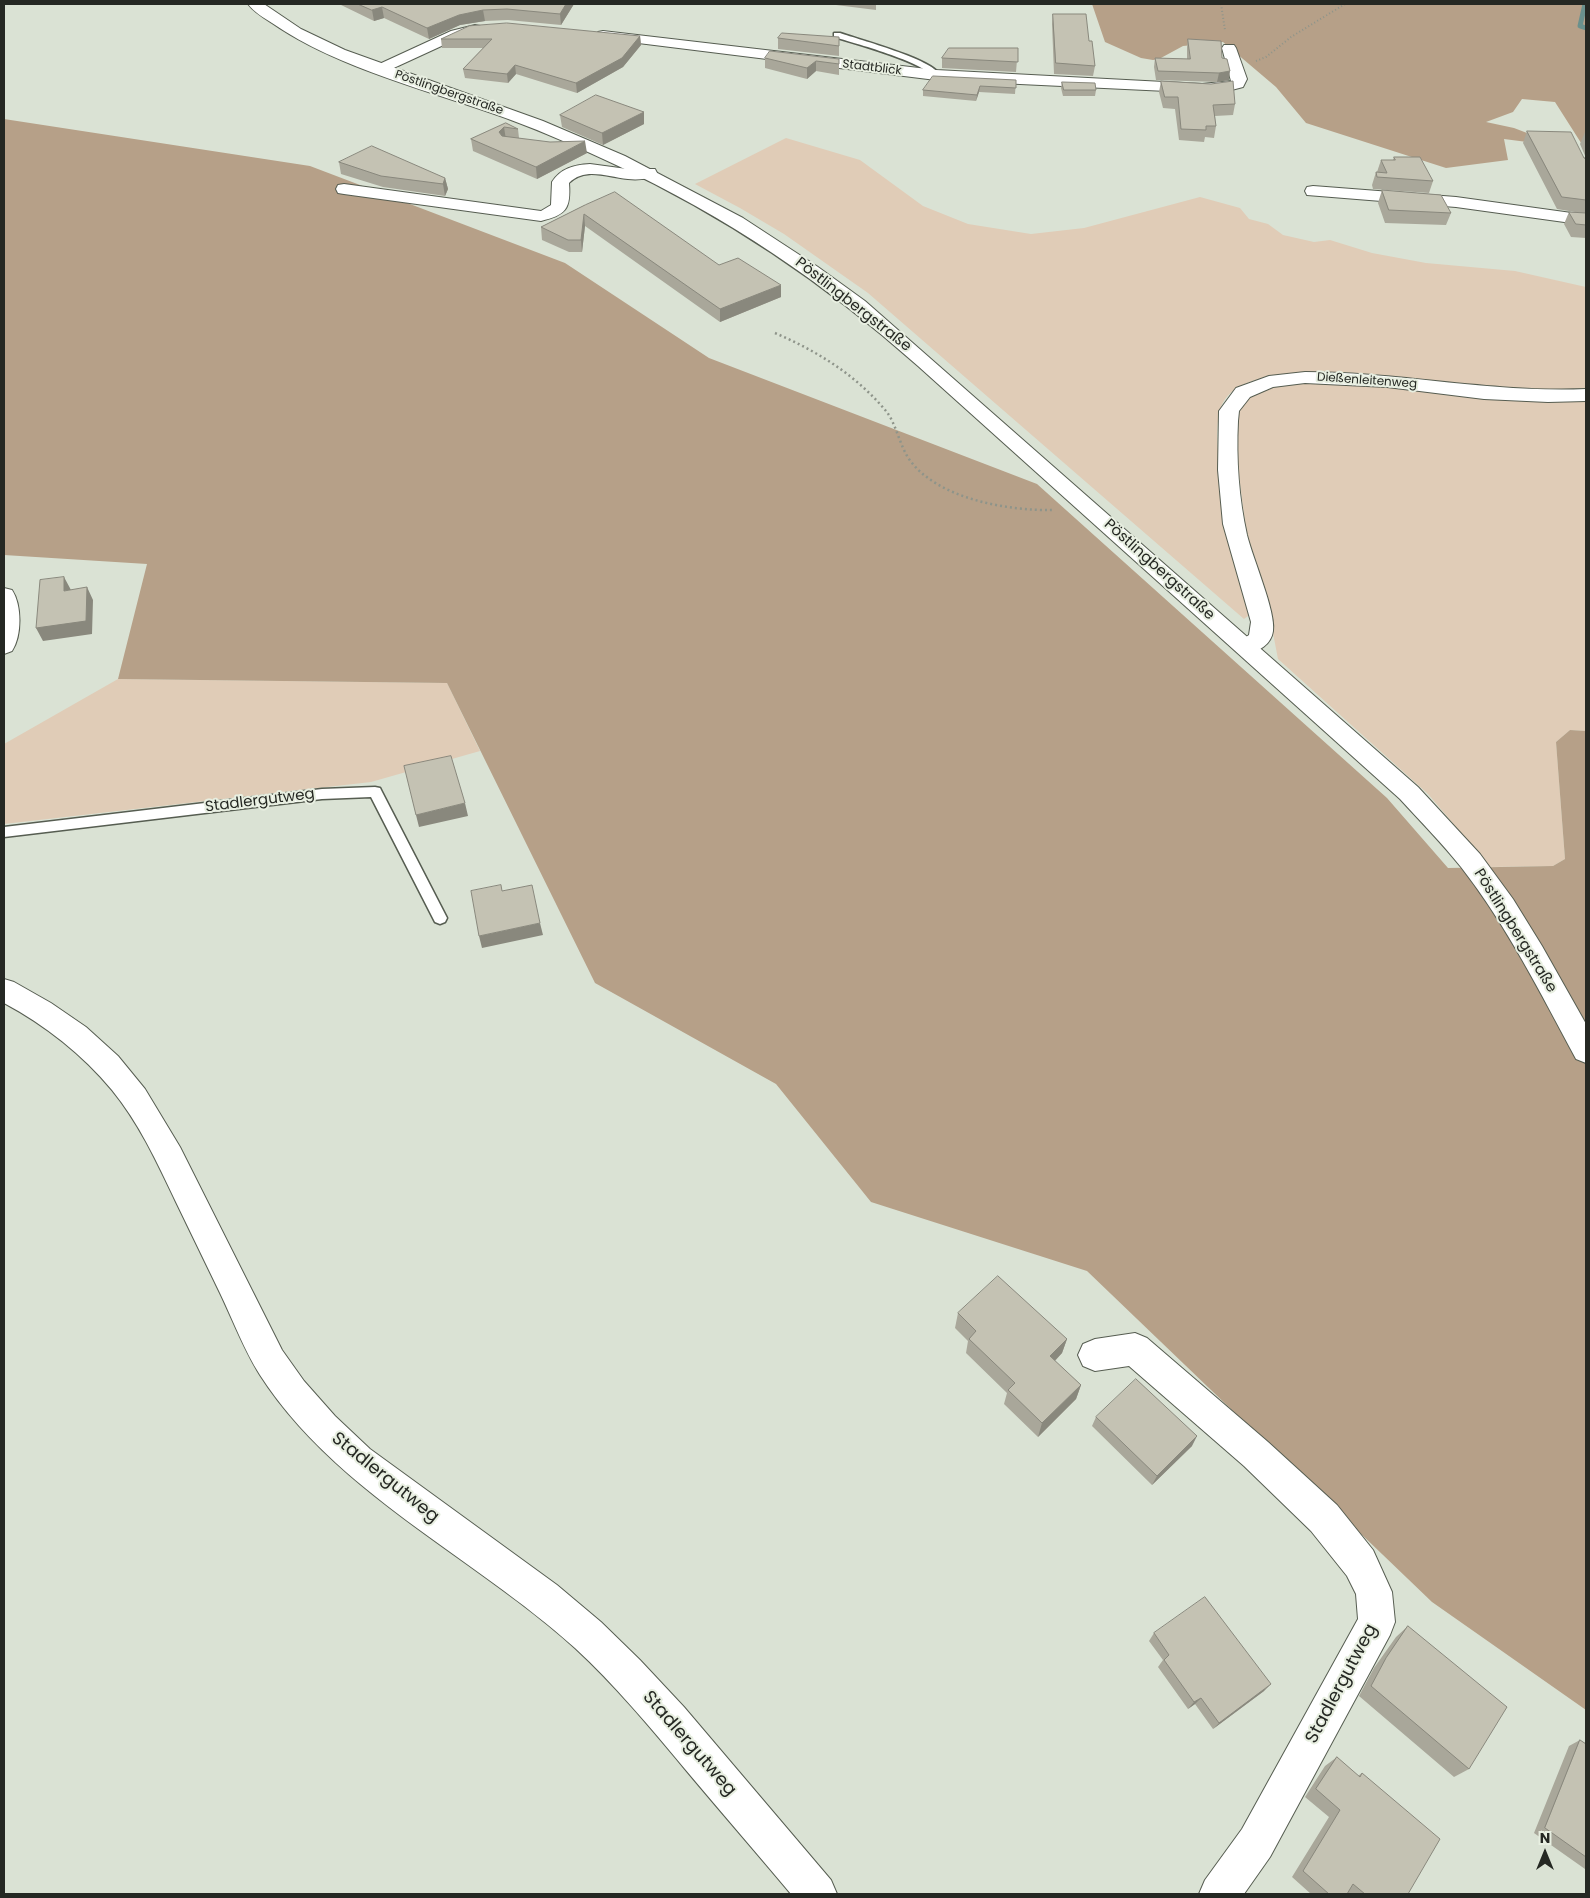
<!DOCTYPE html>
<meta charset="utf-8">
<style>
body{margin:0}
#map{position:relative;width:1590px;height:1898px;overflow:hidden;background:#dae2d4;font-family:Poppins,sans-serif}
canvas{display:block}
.frame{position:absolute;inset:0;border:5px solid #252823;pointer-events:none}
.north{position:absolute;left:1520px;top:1828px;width:50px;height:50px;-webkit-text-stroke:4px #e8efe1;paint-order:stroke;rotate:0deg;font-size:14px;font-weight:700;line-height:20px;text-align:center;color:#252823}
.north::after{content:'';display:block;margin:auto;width:18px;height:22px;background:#252823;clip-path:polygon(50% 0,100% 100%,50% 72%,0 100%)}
</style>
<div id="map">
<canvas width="1590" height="1898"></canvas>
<div class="frame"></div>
<div class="north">N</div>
</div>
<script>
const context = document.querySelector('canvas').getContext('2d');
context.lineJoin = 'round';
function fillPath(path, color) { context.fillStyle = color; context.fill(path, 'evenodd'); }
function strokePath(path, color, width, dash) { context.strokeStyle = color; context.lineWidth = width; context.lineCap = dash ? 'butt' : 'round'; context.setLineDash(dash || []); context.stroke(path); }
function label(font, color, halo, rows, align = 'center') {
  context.font = font + ' Poppins,sans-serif'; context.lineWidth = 4; context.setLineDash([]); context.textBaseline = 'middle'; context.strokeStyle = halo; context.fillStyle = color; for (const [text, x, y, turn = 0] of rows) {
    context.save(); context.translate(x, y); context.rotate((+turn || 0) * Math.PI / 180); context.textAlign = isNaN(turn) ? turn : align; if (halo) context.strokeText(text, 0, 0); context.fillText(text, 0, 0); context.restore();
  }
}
fillPath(new Path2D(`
 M786,138l74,22 63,46 45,18 63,10 53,-6 116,-31 40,11 9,11 19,5 15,11 31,7 16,-2 42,13 54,10 89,8 71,16v103c-35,0 -70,0 -105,-3 -50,-5 -244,-42 -261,23 -8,32 3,69 9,101 6,33 13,66 19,100v5l-4,3 -376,-326 -84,-59 -44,-26 -45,-24z
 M1320,381l231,18h35v332l-16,-1 -14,12 9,117 -12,7 -63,1 -62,-73 -150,-135 -11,-57 -14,-40 -8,-39 -8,-62 -1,-31 2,-18 4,-11 18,-12z
 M118,679l329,4 33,68 -109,31 -367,42v-80z`), '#e0ccb7');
fillPath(new Path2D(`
 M1092,4h494v142h-3l-28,-44 -33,-3 -9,13 -27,10 28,6 26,10 -5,5 -31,-4 4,21 -62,8 -140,-45 -30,-36 -53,-45 -40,4 -24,13 -6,1 -12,-2 -36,-16z
 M4,119l306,47 255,97 144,95 328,126 350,314 61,70 105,-2 12,-7 -9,-117 14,-12 16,1v979l-154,-108 -345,-331 -216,-69 -95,-118 -181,-101 -148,-300 -329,-4 29,-115 -143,-9z`), '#b6a088');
strokePath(new Path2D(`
 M1585,4l-5,22 6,2`), '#6a918d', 5);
const lane = new Path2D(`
 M834,33h6c20,7 92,26 100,42l-7,2c-9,-15 -79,-34 -99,-40z
 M375,787l5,1 2,4 65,126 -2,4 -5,2 -5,-2 -64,-125 -49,2 -318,38v-10l318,-38z`);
const street = new Path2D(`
 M475,25l5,1 2,3 -2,3 -19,5 -76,35h-10l-3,-3 3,-3 76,-35z
 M603,31l333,39 266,14 29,-3 -9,-33 2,-3h10l2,3 11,31 -4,8 -19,5 -15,1 -273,-13 -338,-42 -2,-3 2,-3z
 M590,164l37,5h28l2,4 -2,4c-9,2 -18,3 -27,2 -21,-2 -43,-12 -59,4 2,26 -3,32 -28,38l-197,-27 -6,-1 -2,-4 2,-4 6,-1 197,27 10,-6 1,-23c9,-14 22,-17 38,-18z
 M1313,186l143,11 130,18v10l-130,-18 -149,-12 -2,-4 2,-4z
 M1305,372c94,0 186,21 281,17v12l-38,1 -64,-3 -97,-12 -82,-4 -32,4 -23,10 -11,14 -1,10c-2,38 1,78 9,114 6,24 29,77 26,96 -2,14 -14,20 -27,24l-8,-3 -4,-5 4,-5 11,-7 2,-13 -28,-98 -5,-54 1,-59 17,-23 33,-12z
 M4,588l8,2c10,15 10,46 0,61l-8,3z
 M4,979l10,3 37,21 35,24 32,29 27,33 35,58 102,203 22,31 31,35 35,33 187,136 44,37 39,38 44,47 147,173 6,14h-46c-35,-42 -71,-83 -106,-125 -35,-42 -70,-84 -110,-121 -102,-92 -240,-156 -315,-273 -16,-25 -27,-55 -40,-82 -15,-31 -30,-62 -45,-93 -18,-38 -36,-77 -63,-110 -30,-36 -67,-65 -108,-87z
 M1135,1333l12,5 121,104 69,63 36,45 19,42 3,30 -5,13 -120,222 -26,37h-45l6,-14 37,-51 116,-210 -2,-25 -9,-18 -36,-45 -67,-65 -115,-100 -34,5 -12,-5 -5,-11 5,-11 12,-5z`);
const secondary = new Path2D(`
 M248,4h16l37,25 44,21 198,71 82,35 118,62 75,49 47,34 553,486 62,67 33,45 29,47 44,78v39l-10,-4c-35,-65 -69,-133 -115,-192 -19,-24 -40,-45 -61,-68l-482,-433c-93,-83 -191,-149 -304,-202 -34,-16 -68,-31 -103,-44 -76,-28 -173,-51 -239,-97 -8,-5 -18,-11 -24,-19z`);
strokePath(lane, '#565d51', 3);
strokePath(street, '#565d51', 2);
strokePath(secondary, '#565d51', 2);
strokePath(new Path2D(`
 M1221,4l4,26
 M1256,61l10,-4 25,-20 54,-33`), '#8e948a', 2, [1, 2.5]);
strokePath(new Path2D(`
 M775,333c42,18 81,42 111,78 10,12 13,33 23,48 28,40 99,52 145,51`), '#8e948a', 2.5, [2, 3]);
fillPath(lane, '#fff');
fillPath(street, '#fff');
fillPath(secondary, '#fff');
fillPath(new Path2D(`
 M339,4h235l-13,21 -53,-5 -23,1 -25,4 -31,14 -45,-21 -10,3z
 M836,4h40v6l-40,-5z
 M1053,14l36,27 6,25 -2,10 -39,-2 -2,-50z
 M640,36l1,9 -18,22 -46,26 -61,-19 -8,9 -43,-5 -2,-9 20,-21h-41l-1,-9z
 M839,37v19l-61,-7v-11z
 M1188,39l34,19 7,22 -12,2 -61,-2 -2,-13 1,-9 32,1v-12z
 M1018,48l-2,24 -74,-4v-10z
 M765,58l74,1v16l-23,-4 -9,8 -42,-11z
 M1016,80l-1,14 -36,-2 -3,9 -53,-5v-6z
 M1161,81l74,23 -2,11 -18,1 1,10 -2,12 -9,-1 -1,5 -25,-2 -4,-31 -12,-1 -4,-16z
 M1062,82l34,8 -1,6h-32l-2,-8z
 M644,112v12l-41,21 -41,-18 -2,-12z
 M506,123l12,6 1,9 68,15 -50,26 -64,-28 -2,-12z
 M1527,131l59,27 -6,-14 5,-12h1v106l-15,-1 -7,-13 5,-12 12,1 -24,-4 -34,-66z
 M1394,157l39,24 -4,12 -56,-4 -1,-4 4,-13h1l4,-12h12z
 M339,162l106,16 3,11 -3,7 -62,-9 -42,-13z
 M1382,190l69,23 -5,12 -61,-2 -7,-20z
 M585,205l134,60 62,32 -61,25 -135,-96 -3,26h-13l-27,-12 -1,-13z
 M958,1313l109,26 -5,14 -7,8 26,24 -5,14 -38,38 -34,-33 3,-11 -41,-40 2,-12 -13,-13z
 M1096,1417l96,29 -40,39 -60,-59z
 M1408,1626l61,143 -15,8 -95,-81 15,-28 22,-31z
 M1154,1633l110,58 -51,38 -18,-25 -7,5 -30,-42 5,-7 -14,-19z
 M1580,1740l6,4v125h-1l-51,-36 35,-87z
 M1337,1757l21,19 4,-3 46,121h-97l-19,-17 37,-60 -24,-20 20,-31z`), '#a9a79a');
fillPath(new Path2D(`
 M566,4h8l-13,21 -1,-11z
 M382,7l2,11 -10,3 -2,-11z
 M483,10l2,11 -25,4 -31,14 -2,-11 32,-13z
 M640,36l1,9 -18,22 -46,26 -1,-10z
 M816,61v10l-9,8v-11z
 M515,65l1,9 -8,9 -1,-9z
 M1230,71l-1,9 -12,2 2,-9z
 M980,86l-1,6 -3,9 1,-6z
 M644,112v12l-41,21 -1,-12z
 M504,127l2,13 -5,4 -2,-12z
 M585,141l2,12 -50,26 -1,-12z
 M445,178l3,11 -3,7 -2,-12z
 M584,214l1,12 -3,26 -1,-12z
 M781,285v12l-61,25v-13z
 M64,577l7,13 -7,1z
 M87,587l6,13 -1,34 -49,7 -7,-13z
 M465,803l3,13 -49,11 -3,-12z
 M540,923l3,12 -61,13 -3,-12z
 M1067,1339l-5,14 -17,18 5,-15z
 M1081,1385l-5,14 -38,38 4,-14z
 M1197,1436l-5,10 -40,39 5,-9z
 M1271,1684l-7,7 -51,38 6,-6z
 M1201,1698l-6,6 -7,5 6,-7z`), '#89887d');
const building = new Path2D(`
 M358,4h208l-6,10 -53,-5 -24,1 -24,5 -32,13 -45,-21 -10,3z
 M1053,14h33l3,27h3l3,25 -39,-3z
 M507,23l133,13 -18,22 -46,25 -61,-18 -8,9 -44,-5 29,-30h-51l28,-13z
 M782,33l57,4v9l-61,-8z
 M1188,39l33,2 1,17 5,1 3,12 -11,2 -61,-2 -3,-13 35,1z
 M949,48h69v14l-76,-4z
 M770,51l69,8v5l-23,-3 -9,7 -42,-10z
 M933,76l83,4v8l-36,-2 -3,9 -54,-5z
 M1161,81l50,3 22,-3 2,23 -22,1 3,21h-10v4l-25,-1 -3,-32h-13z
 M1062,82l33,1 1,7h-32z
 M596,95l48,17 -42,21 -42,-18z
 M506,123l12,6 -14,-2 -5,5 3,4 48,6 35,-1 -49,26 -65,-28z
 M1527,131l44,1 13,26 2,1v41l-24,-3z
 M372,146l73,32 -2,6 -62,-8 -42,-14z
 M1394,157h26l13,24 -56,-4 -1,-5 11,1 -6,-13h14z
 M1382,190l59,5 10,18 -62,-3z
 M615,192l104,73 19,-7 43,27 -61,24 -136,-95 -3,26h-13l-27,-13 44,-22z
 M1569,212l17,1v12l-10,-1z
 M64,577v14l23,-4 -1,34 -50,7 4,-48z
 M451,756l14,47 -49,12 -12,-49z
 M501,885l1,6 30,-6 8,38 -61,13 -8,-45z
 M998,1276l69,63 -17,17 31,29 -39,38 -34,-33 7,-7 -46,-44 7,-8 -18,-18z
 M1136,1379l61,57 -40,40 -61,-59z
 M1205,1597l66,87 -52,39 -18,-25 -7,4 -30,-42 5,-5 -15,-22z
 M1408,1626l99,81 -38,62 -98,-83 15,-28z
 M1580,1740l6,4v113l-41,-29z
 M1337,1757l23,20 2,-4 78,66 -32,55h-43l-12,-10 -6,10h-18l-26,-23 37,-61 -24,-21z`);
fillPath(building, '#c4c2b3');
strokePath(building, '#89887d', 1);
label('12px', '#252823', '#e8efe1', [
 ["Stadtblick",872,68,7],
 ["Pöstlingbergstraße",449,93,19],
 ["Dießenleitenweg",1367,381,4]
]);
label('15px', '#252823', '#e8efe1', [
 ["Pöstlingbergstraße",853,305,38],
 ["Pöstlingbergstraße",1159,570,42],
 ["Stadlergutweg",260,801,-7],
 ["Pöstlingbergstraße",1515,931,58]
]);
label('18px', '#252823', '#e8efe1', [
 ["Stadlergutweg",385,1478,39],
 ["Stadlergutweg",1342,1684,-62],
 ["Stadlergutweg",689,1744,49]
]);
</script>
